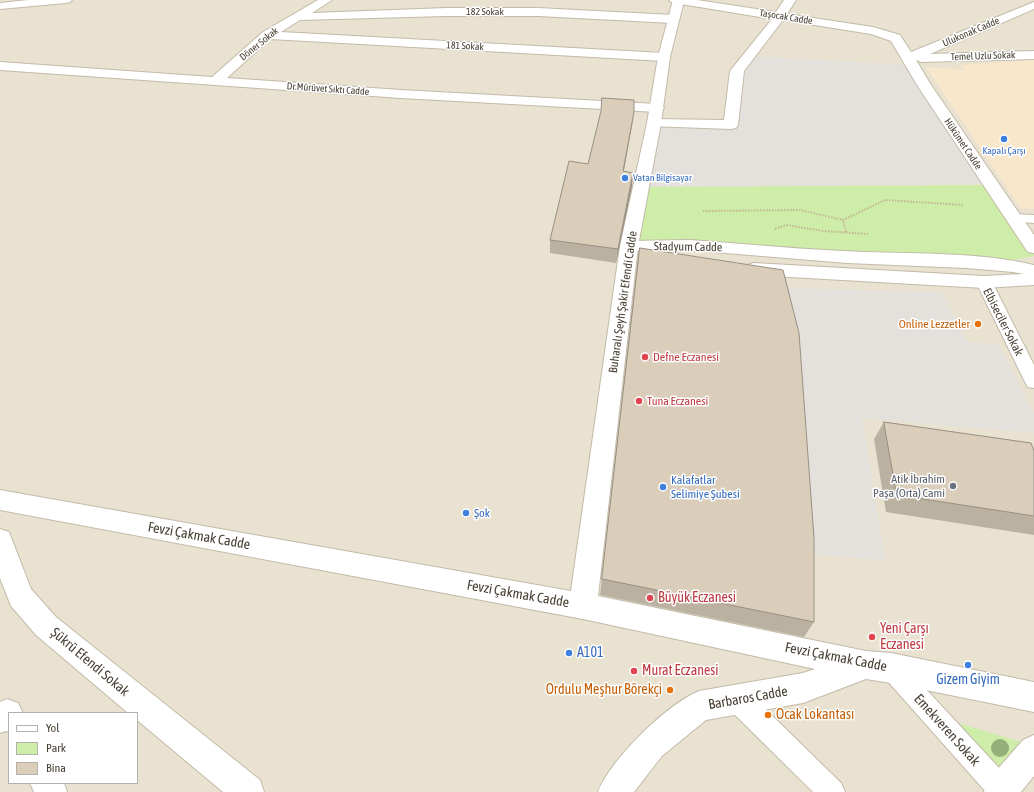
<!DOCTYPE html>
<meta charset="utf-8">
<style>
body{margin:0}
#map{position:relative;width:1034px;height:792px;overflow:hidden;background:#f4efe4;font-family:"Asap Condensed",sans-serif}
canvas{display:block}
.legend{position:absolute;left:8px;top:712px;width:130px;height:72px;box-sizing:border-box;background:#fff;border:1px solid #b5b2ad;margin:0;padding:5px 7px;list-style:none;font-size:12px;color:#473f33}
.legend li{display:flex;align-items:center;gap:8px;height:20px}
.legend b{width:20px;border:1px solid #b5b2ad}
</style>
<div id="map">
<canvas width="1034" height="792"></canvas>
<ul class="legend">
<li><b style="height:5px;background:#fff"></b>Yol</li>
<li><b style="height:11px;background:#cdeda8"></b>Park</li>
<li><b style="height:11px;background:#dacebb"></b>Bina</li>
</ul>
</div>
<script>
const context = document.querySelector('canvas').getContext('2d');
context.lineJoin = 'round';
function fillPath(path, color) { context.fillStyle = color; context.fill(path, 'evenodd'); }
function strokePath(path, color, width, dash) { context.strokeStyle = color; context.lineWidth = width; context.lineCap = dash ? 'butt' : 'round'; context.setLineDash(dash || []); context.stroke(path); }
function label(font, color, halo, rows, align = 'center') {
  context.font = font + ' "Asap Condensed",sans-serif'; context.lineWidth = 3; context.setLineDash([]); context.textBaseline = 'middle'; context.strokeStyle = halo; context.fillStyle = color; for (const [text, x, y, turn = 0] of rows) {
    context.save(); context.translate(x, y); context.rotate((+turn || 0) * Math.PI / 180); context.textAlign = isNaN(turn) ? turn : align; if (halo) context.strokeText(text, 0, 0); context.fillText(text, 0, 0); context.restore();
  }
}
fillPath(new Path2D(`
 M0,0h1034v792h-1034zM9,713h128v70h-128z`), '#e9e2d1');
fillPath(new Path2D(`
 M1034,60v149l-14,-1 -94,-141 40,3 -5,-5z`), '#f9e7cc');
fillPath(new Path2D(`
 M991,185l43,64v7l-26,5 -379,-15 12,-59z
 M948,720l86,26 -25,34z`), '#cdeda8');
fillPath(new Path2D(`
 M748,56l159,9 77,119 -343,3 13,-64 77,2 6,-54z
 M777,288l165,4 25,50 32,2 35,69v20l-172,-15 23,142 -81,-6z`), '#e4e1dd');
const pedestrian = new Path2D(`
 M1015,214l19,1v8l-24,-2 -2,-3 2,-3z
 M984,277l5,1 3,4 42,83v23l-6,-1 -3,-5 -49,-100 3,-4z
 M891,656l8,4 114,123 4,9h-31l-103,-116 -4,-8 4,-8z
 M738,688l9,3 94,92 4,9h-32l-84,-83 -3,-9 3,-9z`);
const minor = new Path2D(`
 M28,0h44l-2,2 -4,1 -66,6v-6z
 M318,0h14l-20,13 134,-5h92l135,7 4,1 2,3 -2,3 -4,1 -135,-7h-92l-146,4 -19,12 383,21 5,1 1,3 -1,3 -5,1 -394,-22 -43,39 174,12 256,14 5,1 2,3 -2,3 -5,1 -256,-14 -401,-28v-8l212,15 51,-45z
 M669,0h28l79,12 8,-12h12l-9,14 86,13 27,8 11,17 123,-50v7l-104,45 104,-3v8l-113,3 -5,-2 15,25 103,150v18l-6,-1 -3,-4 -108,-163 -26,-44 -20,-7 -88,-14 -39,51 -6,54 -2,3 -5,1 -82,-3 -2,-3 2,-3 5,-1 70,1 6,-49 42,-52 -97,-16 -4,-1z
 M689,240c59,4 117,10 176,12 56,2 114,0 169,13v20l-50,3 -230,-13 -7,-2 -2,-4 2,-4 7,-2 230,13 40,-2 -11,-2 -47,-4 -119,-5 -158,-13 -60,1 -6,-1 -3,-4 3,-4 6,-1z
 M0,529l9,3 22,57 25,28 204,163 4,12h-41l-86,-72v-7h-9l-92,-78 -25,-29 -11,-28z
 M7,699l11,4 5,10h-14v19l-3,-1 -6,2v-31z
 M1034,735v41l-13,16h-37l4,-12 35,-40z
 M30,783h34l3,9h-33z`);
const tertiary = new Path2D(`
 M673,0l11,1 -14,56 -9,66 -23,123 -40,350 268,55 25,2 143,29v30l-143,-29 -25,-4 -63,24 -97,17 -44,36 -28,36h-36c13,-33 68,-87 101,-101l104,-18 12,-4 -232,-50 -583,-109v-20l571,101 49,-345 27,-123 11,-66z`);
strokePath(pedestrian, '#c3baa9', 2);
strokePath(minor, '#c3baa9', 2);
strokePath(tertiary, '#c3baa9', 2);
strokePath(new Path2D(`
 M703,211l97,-1 43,10
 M775,229l11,-4 37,6 45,3
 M846,232l-3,-12 42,-20 78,5`), '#c4b495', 2, [1.5, 1.5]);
fillPath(pedestrian, '#fff');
fillPath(minor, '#fff');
fillPath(tertiary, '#fff');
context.fillStyle = '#93b178';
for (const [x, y] of [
 [1000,748]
]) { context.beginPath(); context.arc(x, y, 9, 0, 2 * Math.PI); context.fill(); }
fillPath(new Path2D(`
 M634,112l-2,13 -8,46 8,15 -16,77 -66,-10v-13l38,-76z
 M640,248l174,374 -10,15 -204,-42 37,-329z
 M884,422l150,29v84l-148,-23 -12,-73z`), '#bbb1a1');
fillPath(new Path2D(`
 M634,112l-2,13 -11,59 2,-13z
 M633,173l-1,13 -16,77 2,-14z`), '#999083');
const building = new Path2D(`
 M602,98l32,2v12l-11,59 10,2 -15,76 -68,-9 19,-79 19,3 13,-53z
 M640,248l143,22 16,63 15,205v84l-212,-43z
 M884,422l147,21 3,8v65l-137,-21z`);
fillPath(building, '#dacebb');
strokePath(building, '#999083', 1);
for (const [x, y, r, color] of [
 [1004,139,4,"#3f7fe0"],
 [625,178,4,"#3f7fe0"],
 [978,324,4,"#e8710a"],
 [645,357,4,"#e0444e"],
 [639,401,4,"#e0444e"],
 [953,486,4,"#6b7280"],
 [663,487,4,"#3f7fe0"],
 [466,513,4,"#3f7fe0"],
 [650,598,4,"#e0444e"],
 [872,637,4,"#e0444e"],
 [569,653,4,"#3f7fe0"],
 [968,665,4,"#3f7fe0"],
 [634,671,4,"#e0444e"],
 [670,690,4,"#e8710a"],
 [768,715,4,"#e8710a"]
]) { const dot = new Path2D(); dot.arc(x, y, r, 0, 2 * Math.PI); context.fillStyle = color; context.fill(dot); strokePath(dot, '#fff', 1.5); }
label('10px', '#473f33', '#fff', [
 ["182 Sokak",485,12],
 ["Taşocak Cadde",786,17,9],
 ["Ulukonak Cadde",971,32,-23],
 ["Döner Sokak",259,44,-39],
 ["181 Sokak",465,46,3],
 ["Temel Uzlu Sokak",983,56,-2],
 ["Dr.Mürüvet Sıktı Cadde",328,89,4],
 ["Hükümet Cadde",963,144,56]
]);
label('10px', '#366cbe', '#fff', [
 ["Kapalı Çarşı",1004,151],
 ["Vatan Bilgisayar",633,178,"left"]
]);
label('12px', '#473f33', '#fff', [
 ["Stadyum Cadde",688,247,1],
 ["Buharalı Şeyh Şakir Efendi Cadde",623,302,-82],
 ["Elbiseciler Sokak",1003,322,63]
]);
label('12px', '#c56008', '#fff', [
 ["Online Lezzetler",970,324]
], 'right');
label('12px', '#be3a42', '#fff', [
 ["Defne Eczanesi",653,357],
 ["Tuna Eczanesi",647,401]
], 'left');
label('12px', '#5b616d', '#fff', [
 ["Atik İbrahim",945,479],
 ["Paşa (Orta) Cami",945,493]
], 'right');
label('12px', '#366cbe', '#fff', [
 ["Kalafatlar",671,480],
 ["Selimiye Şubesi",671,494],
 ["Şok",474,513]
], 'left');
label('14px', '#473f33', '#fff', [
 ["Fevzi Çakmak Cadde",199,536,10],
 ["Fevzi Çakmak Cadde",518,594,10],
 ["Fevzi Çakmak Cadde",836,657,11],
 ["Şükrü Efendi Sokak",90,662,40],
 ["Barbaros Cadde",748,698,-10],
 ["Emekveren Sokak",947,730,48]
]);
label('14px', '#be3a42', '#fff', [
 ["Büyük Eczanesi",658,598],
 ["Yeni Çarşı",880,629],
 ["Eczanesi",880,645],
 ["Murat Eczanesi",642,671]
], 'left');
label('14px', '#366cbe', '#fff', [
 ["A101",577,653],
 ["Gizem Giyim",968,680,"center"]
], 'left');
label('14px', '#c56008', '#fff', [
 ["Ordulu Meşhur Börekçi",662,690],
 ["Ocak Lokantası",776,715,"left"]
], 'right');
</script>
